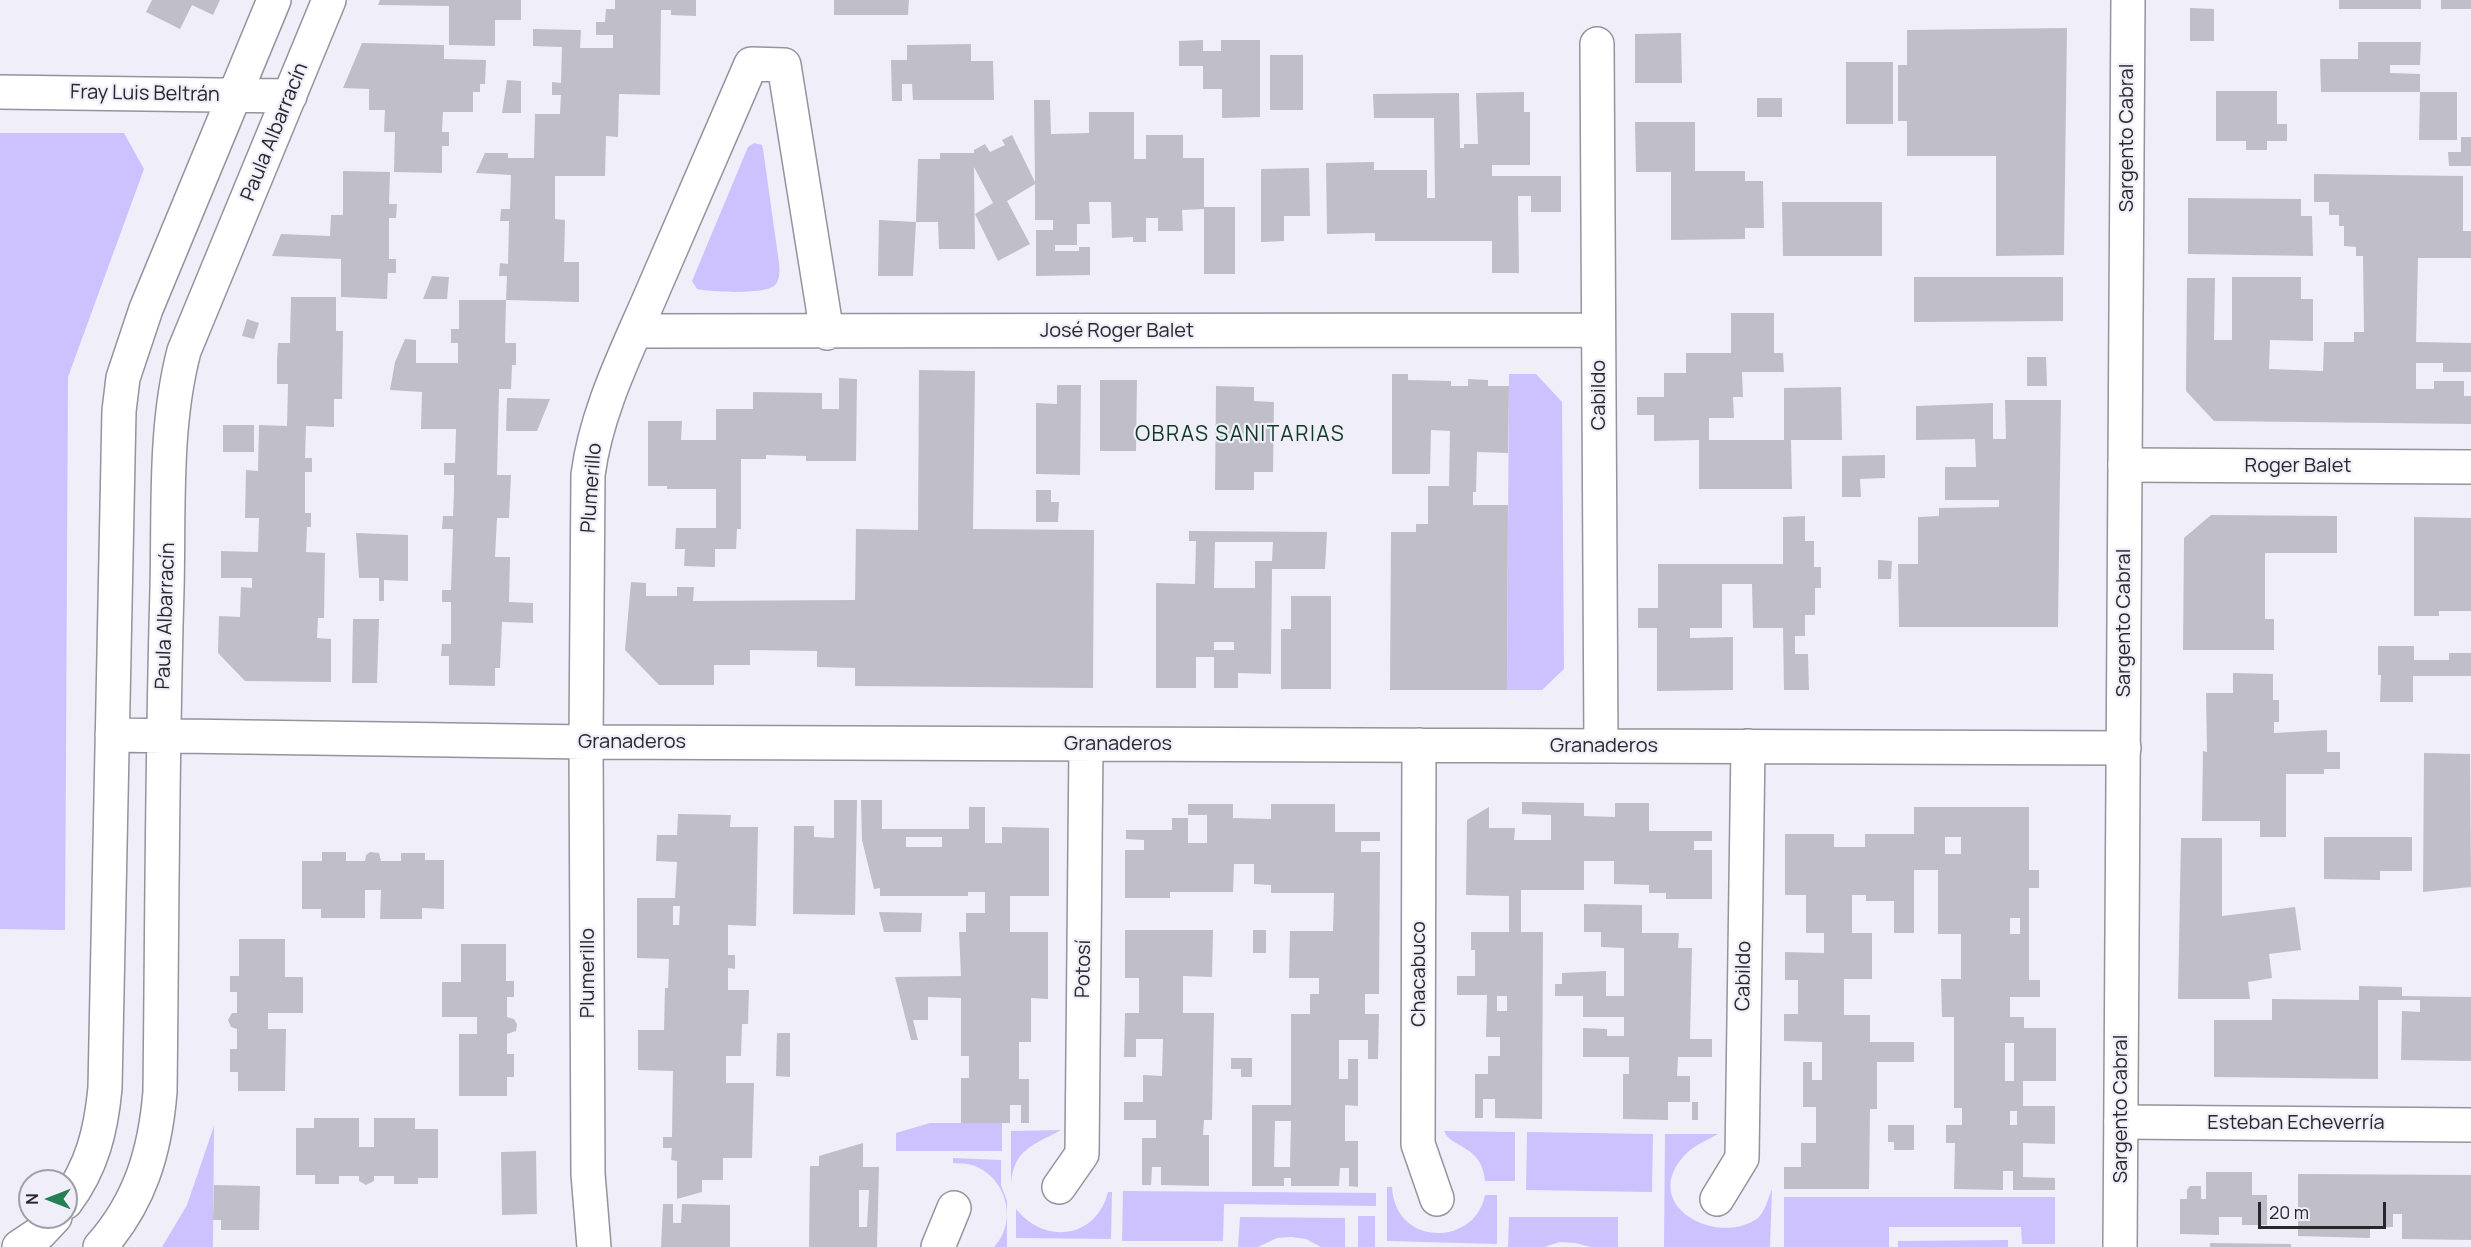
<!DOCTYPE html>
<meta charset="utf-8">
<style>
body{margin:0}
#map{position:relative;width:2471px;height:1247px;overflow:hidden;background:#f0eef9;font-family:Manrope,sans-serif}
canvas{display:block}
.north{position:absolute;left:18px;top:1169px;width:60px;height:60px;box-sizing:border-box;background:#f0eef9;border:2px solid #a09fa7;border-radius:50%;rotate:270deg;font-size:16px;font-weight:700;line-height:24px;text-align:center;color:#28282c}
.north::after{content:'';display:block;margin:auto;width:21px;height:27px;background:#257f55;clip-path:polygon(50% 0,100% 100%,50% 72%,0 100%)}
.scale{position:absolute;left:2258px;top:1202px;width:128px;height:27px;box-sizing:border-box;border:3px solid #28282c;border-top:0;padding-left:8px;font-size:18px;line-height:21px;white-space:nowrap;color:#28282c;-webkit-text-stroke:4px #f0eef9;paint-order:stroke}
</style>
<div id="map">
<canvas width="2471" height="1247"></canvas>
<div class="north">N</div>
<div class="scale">20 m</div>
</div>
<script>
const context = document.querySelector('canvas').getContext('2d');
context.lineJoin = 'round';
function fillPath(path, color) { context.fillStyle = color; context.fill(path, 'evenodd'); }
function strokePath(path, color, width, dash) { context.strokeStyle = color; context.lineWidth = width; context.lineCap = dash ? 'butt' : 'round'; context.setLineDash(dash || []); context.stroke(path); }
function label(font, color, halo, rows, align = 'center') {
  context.font = font + ' Manrope,sans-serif'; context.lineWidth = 4.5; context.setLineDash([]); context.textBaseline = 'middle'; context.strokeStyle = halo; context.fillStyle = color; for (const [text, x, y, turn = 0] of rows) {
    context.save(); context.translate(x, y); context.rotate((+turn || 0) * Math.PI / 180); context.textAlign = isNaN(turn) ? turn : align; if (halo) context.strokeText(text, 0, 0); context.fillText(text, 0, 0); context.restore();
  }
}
fillPath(new Path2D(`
 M0,133h124l20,36 -76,208 -3,553 -65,-1z
 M754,143l8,2 1,4 16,114c1,7 1,17 -4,22 -9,10 -65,7 -78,4l-5,-8 56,-134z
 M1509,374h27l26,28 2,267 -22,21h-35z
 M930,1123h72v28h-106v-18z
 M214,1126l-1,121h-51l25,-42z
 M1061,1130c-27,15 -48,19 -50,55v-54z
 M1444,1131l71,1v49h-30c-3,-37 -34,-32 -41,-50z
 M1527,1132l126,2 -1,58 -126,-2z
 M1665,1134h53c-12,7 -26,12 -35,23 -43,50 35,90 75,61 7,-7 10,-19 14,-29l-2,58h-106z
 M953,1158l48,2v25l6,16v46h-13c25,-26 12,-71 -22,-82 -6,-2 -13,-1 -19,-2z
 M1387,1187h5c3,60 83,60 93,8h12v49l-110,-3z
 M1123,1191l253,2v13l-152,-2 -1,37h-101z
 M1108,1192h4l-1,47 -95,-1v-29c29,36 80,30 92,-17z
 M1784,1197h271v47h-33l-1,-17h-132v20h-105z
 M1375,1216v31h-17v-31z
 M1240,1217l105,1v29h-24l-15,-8 -15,-2 -14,1 -19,9h-20z
 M1509,1217h109v30h-27l-16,-4 -15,-1 -16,5h-36z
 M2008,1240v7h-110v-6z`), '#cdc2fd');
fillPath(new Path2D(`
 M152,0h68l-7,15 -21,-10 -12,24 -34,-17z
 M380,0h141v20h-26v26l-46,-1v-39l-71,-1z
 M615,0h81v16l-25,-1v-5h-10l-1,85 -41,-1 -1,43 -12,-1 -1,40h-50v43l10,1 -1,42h15v40l-73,-2 1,-24h-8l1,-13 8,1 1,-43h-9l1,-12h9l1,-34 -35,-2 9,-20h23v5h26l1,-44h25l1,-19h-9v-13l9,1 1,-36 -29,-1v-17l48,1 -1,18h33v-13h-17v-13h9l1,-13h9z
 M834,0h75l-1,15h-74z
 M2339,0h82v9h-82z
 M2441,0h30v9h-30z
 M2190,8l24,1v32h-24z
 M2067,28l-3,227 -68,1v-100h-89v-35h-9v-56h9v-35z
 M1681,33l1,50h-47v-49z
 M1203,40v11h18v-11h39v77l-38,1v-29h-19v-23h-24v-25z
 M2358,42h63l-1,23h-30v8l30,1v18h37v48h-38l1,-48h-99l-1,-33h38z
 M362,43l82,2v14l42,1 -1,24h-5v8h-7v20h-30l-1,20h7v14h-7v27l-48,-1 1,-40h-11l1,-22h-16v-21l-26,-1z
 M971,44v17h22l1,39h-81l-1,-16h-10v17h-10l-1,-41h16v-15z
 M1270,55h33v55h-33z
 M1846,62h47v62h-47z
 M507,80l14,1v32h-19z
 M2216,91h61v33h10v17h-20v9h-21v-9h-30z
 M1524,92v20h6v53h-38v11h69v36h-30v-16h-13l1,77h-27v-32h-117v-8l-48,1 -1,-71 48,-1v8h53v28h8l-1,-80h-60l-1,-24 86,-1 1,55h4v-4h14l-2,-51z
 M1757,98h25v19h-25z
 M1034,100h16l1,34 38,-1v-21h45v47h12v-24h37v23h21v49h31v67h-31v-67v2l-22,1 1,21h-25v-13h-12v24h-13v-5l-21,1 -1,-36h-22l1,22h-13v21h-22v6h24v-4h11v28l-54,1v-46h17v-10h-18v-36l-28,17 23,43 -32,17 -23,-47 18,-11 -19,-36 1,82h-36l-1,-27h-22l2,-63h22v-6h34v-3l11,-6 5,8 15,-7 -3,-5 10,-5 23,47z
 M1635,122h60v49h50v10h18l1,47h-19v11l-74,1v-68h-35z
 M2461,137h10v29h-22l-1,-14h13z
 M1309,168l1,48h-26v25l-23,1v-73z
 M343,171l47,1 -1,32h8l-1,14h-7v41h7v14h-8l-1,26 -46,-2v-38l-69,-3 9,-22 49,2 1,-21h12z
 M2314,174l149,2v55h8v27h-53l-2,84 55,1v29h-28v-9h-27v26h18v-8h30v15h7v28l-257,-3 -28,-30 1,-113h28l-1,62h18v-63h69v22h12v42l-43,-1 -1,29 54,2 1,-29h30v-10h10l-1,-76h-7v-9l-12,-1v-20h-5v-11h-10v-13h-15z
 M2188,198l113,1v17h11l1,40 -125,-2z
 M1782,202h100v54h-99z
 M879,220l37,2 -3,54h-35z
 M432,276l17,1 -2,22h-24z
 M1914,277h149v44l-149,1z
 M291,297h45v34h7l-1,68h-8v28l-28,-1 -1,32h7v14h-7v41h6v14h-4l-1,25 19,1 -1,65h-6l-1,20 14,1v43l-86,-1 -27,-28 1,-37 21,1 1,-30 11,1v-10h-31v-27l37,1 1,-34h-14l1,-48 12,1 1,-46 28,1 1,-42h-11v-24l1,-17h12z
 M459,300h47l-1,43h11v22h-4l-1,24h-12l-2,86h14l-2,43h-12l-2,39h15l-1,45 24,1v20l-31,-1 -2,46h-5v18l-46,-1v-29h-8l1,-12h9v-42h-9v-12h9l2,-61h-11l1,-13h10l1,-24v-17h-10v-12h11l1,-34h-35l1,-37 -32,-2 5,-28 10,-23 11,1v23h42v-20h-7v-14h8z
 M1731,313h43v40h9l1,19h-42l1,25h-10l1,21h-25v22h75v-52l57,-1 1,53h-51l1,49h-93v-49l-45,1v-26h-17v-18h27v-24h22v-20h45z
 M247,319l12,4 -5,16 -12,-3z
 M2027,357h19l1,29h-20z
 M919,370l56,1 -2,158 121,1 -1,158 -238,-2v-18l-38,-1v-16l-67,-1v15h-36v20h-55l-34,-35 6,-68 15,1v13h31v-9h17l-1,14 162,-1 1,-71 62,1z
 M1392,374h16v6l43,1v5h17v-7l20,1v6h21l-1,67 -31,-1 -1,40h-3v13h35l-1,185h-117l1,-158h25v-8h12v-38h21l1,-55 -19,-1 -1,44h-38z
 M839,378l18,1 -1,82h-50v-5l-40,-1v4h-25v70h-4l-1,20h-21v18l-31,-1 1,-17h-10l1,-21h40v-39h-49v-3h-19v-65h34l-1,19h35v-31h37v-17l69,1v16h17z
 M1100,380h37l-1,71h-36z
 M1057,385h24l-1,90 -44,-1v-71l21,1z
 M1216,386l38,1v14l20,1 -1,70h-19v18h-39z
 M507,398l43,1 -13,32h-31z
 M2005,400h56l-3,227h-159l-1,-63h20v-47l21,-1v-8l60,-1v-7h-54v-33h31l-1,-28 -59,1v-34l77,-3v36h13z
 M223,425h31v27h-31z
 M1885,455v23l-25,1 1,18h-19v-41z
 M1036,490h15v12h8l-1,20h-22z
 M2211,515l126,1v37h-72v66h9v31h-91l1,-112z
 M1805,516v25h9v26h7v21h-6v27h-10v21h-10v18h13l1,36h-25l-1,-62h-30l-1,-44h-30v44h-32v10l43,-1v53l-76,1v-63h-19v-20h20v-44h125v-47z
 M2414,517l57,1v93h-32v5h-25z
 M1189,531l138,1 -2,37h-53l-1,105 -33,-1v15h-24v-31h-18v31h-40v-105l39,1 1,-43h-7zM1215,542h58l-1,19h-17v27h-41zM1214,642h20v8h-20z
 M356,533l52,2v46l-24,-1v21h-5v-23h-20z
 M1878,560l14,1 -1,18h-13z
 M1291,596h40v93h-50v-60h10z
 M353,619h26l-2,64h-25z
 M2378,646h36v14h35v-7h22v23h-58v26h-33l1,-27h-3z
 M2233,673l40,1v26h6v22h-5v11l53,-3v22h13v17h-16v5h-38v63h-26v-16h-58l1,-70 4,1 -1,-59h27z
 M2424,753l46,1 1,133 -48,5z
 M834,800h23l-2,115 -62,-1 1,-88h20v11l20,1z
 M861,800h21v29h87v-22h16v36h17v-16l47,1v68h-39v36h38v67l-17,-1v44h-12v37h10v44h-8v-18h-11v18h-49v-45h8v-22h-8v-58l-33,-1v23h-15l5,20h-7l-16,-63 66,-1 -2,-44h7v-19h19v-21h-17v4h-88v-8l-6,1 -12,-49zM906,837h36v10h-36z
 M1522,802l62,1v13l31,1v-14h34v28h63v10h-18v9h18v49h-46v-6h-17v-8l-35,-1v-23h-30v29h-63v42h22l-1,187 -47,-1v-19h-12v19h-8v-44h13v-18h12v-19h-14l1,-42h-30v-19h18v-26h-4v-18h38v-36l-43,-1 1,-75 22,-13v21h26l-1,12h37v-25l-29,-1zM1497,996h10v15h-10z
 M1188,804h45v14l38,1v-15h64v28h45v9h-19v11h19l-1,142h-14v20h14l-1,45h-10v-19h-29v39h9v-20h10v47l-13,-1v36h13v46l-9,-1v-18h-9l-1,18h-48v-8h-7v8h-32v-81h39v-91h19v-20h9v-16h-30l1,-47h43l1,-38h-63v-8l-17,-1v-20h-20l-1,28h-63v6h-45v-48h19v-10l-18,-1v-9h46v-12h16v25h19v-28h-19zM1275,1121h16l-1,46h-16z
 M1914,807h115v63h10v18h-10v92h11v17h-30v20h14v11h32v53h-33v25h32v38l-32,-1v34l32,1v12h-42v-19h-10v19l-49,-1 1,-46h-9v-18h16v-17h-8v-91h-12l-1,-38h20v-45h-23v-64h-24v63h-20v-32h-28v-6h-14v38h20v46h-28v36h26v27h44v20h-37v47h-7l-1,80h-85v-22h17v-24h15v-36h-13v-45h9v18h10v-38l-38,-1v-27h14v-34h-13v-28l39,1v-20h-18v-38h-21v-61h49v13h31v-13h49zM1945,837h16v17h-16zM2010,918h10v16h-10zM2005,1043h9v38h-9zM2010,1111h7v14h-7z
 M678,814l53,1 -1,12h28l-2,99 -28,-1v30h7v14l-7,-1v22h21l-1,34h-6l-1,32h-15v27h28l-2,75h-29v22h-21v12l-25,7v-38l-6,-1 1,-12h-9v-11h9l1,-66 -35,-1v-40h26l1,-42h3l1,-29 -32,-1v-60h38l2,-36 -21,-1 1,-26h20zM673,906h7l-1,19h-6z
 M2324,837h88v34h-32v9l-56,-1z
 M2181,838h41v78l73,-9 6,43 -32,4 3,24 -24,4 2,17h-72z
 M322,852h24v9h19l1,-6 4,-3 9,1 2,8h20v-8h24v7h19v49l-22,-1v11h-42l1,-29h-16v28h-44v-9h-19v-48h20z
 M1584,904l58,1v28h37l-1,15h14l-2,91h22v18h-34l-1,19h13v26h-22v18l-45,-1v-45h6v-17h-46v-29l24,1v7h17v-19h-41v-21h-28v-12h7v-11l44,-2v25h18v-48l-23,-1v-15h-17z
 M879,912l43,1 -1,19h-37z
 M1125,930h88l-1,47 -29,-1v37h31l-2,107h-8l-1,15h6v51l-48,-1v-18h-9l-1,18h-9v-47h14v-18h-32v-18h19v-27l19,1 1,-37h-27v18h-12l1,-44h14v-35h-14z
 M1253,930h13v23h-13z
 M239,939h46v38h18v36h-35v16h18l-1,62h-47v-19h-8v-23h7v-20l-6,-2 -3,-7 4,-7h5v-21h-7v-16h9z
 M461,944h45v37h8v16h-7v20l7,2 3,5 -1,7 -9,3v20h7v23h-7v19h-48v-62h18v-17h-35v-35h19z
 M2359,986l43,1v9l69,1v64l-70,-1 1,-49 18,1v-12h-42v79l-164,-2v-57h58v-21l87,1z
 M777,1033h13v44l-14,-1z
 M1231,1058h21v19h-11v-8h-10z
 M1692,1102h6v18h-6z
 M314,1118h45v29h15v-29h41v11h23v49h-20v6h-24v-8h-20v5l-8,4 -7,-4v-5h-20v8h-24v-9h-19v-47h18z
 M1888,1125h26v25h-20v-8h-6z
 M863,1143v24h16l-2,80h-68l1,-81h9v-10zM859,1190h10l-2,37h-8z
 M536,1151l1,63 -35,1 -1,-63z
 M2206,1172h46v23h15v30h-25v-8h-23v18l-39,-1v-35h7v-9l3,-4h11v13h5z
 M2298,1174l173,1v65l-69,-1v-25h-9v13h-23v11l-72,-2z
 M214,1185l46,1 -1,44h-38v-10h-8z
 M663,1204h10v19h8l1,-19 48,1v42h-69z
 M2210,1243l81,1v3h-81z`), '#c0bfc9');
const minor = new Path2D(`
 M1597,44l4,702
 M0,92l290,4
 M636,331l962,-1
 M2125,465l346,2
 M112,735l474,7 1538,6
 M1419,745l-1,399 19,55
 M2121,1122l350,3
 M1059,1187l23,-33 4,-410
 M1717,1199l25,-41 6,-412
 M66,1202c26,-35 35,-71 39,-114l14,-677 4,-33 23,-69 128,-309
 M19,1247l21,-14 15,-16
 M100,1247c40,-45 55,-95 60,-155 2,-167 2,-335 7,-502 2,-79 -3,-163 17,-239l145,-351
 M594,1247l-6,-73 -2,-432 2,-267c8,-63 38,-122 63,-180 34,-77 67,-154 100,-231l33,1 43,268
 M938,1247l16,-39`);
const secondary = new Path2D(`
 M2120,1247l8,-1247`);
strokePath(minor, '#95939d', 36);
strokePath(secondary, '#95939d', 36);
strokePath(minor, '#fff', 33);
strokePath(secondary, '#fff', 33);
label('20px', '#28282c', '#f0eef9', [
 ["Fray Luis Beltrán",145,94,1],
 ["Paula Albarracín",275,132,-68],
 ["Sargento Cabral",2127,138,-90],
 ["José Roger Balet",1117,331],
 ["Cabildo",1599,395,-90],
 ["Roger Balet",2298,466],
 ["Plumerillo",592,488,-86],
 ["Paula Albarracín",166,616,-88],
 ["Sargento Cabral",2124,623,-90],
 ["Granaderos",632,742],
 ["Granaderos",1118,744],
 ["Granaderos",1604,746],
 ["Potosí",1084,969,-89],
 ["Plumerillo",588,973,-90],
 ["Chacabuco",1419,974,-90],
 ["Cabildo",1744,976,-89],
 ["Sargento Cabral",2121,1109,-90],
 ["Esteban Echeverría",2296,1123]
]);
context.letterSpacing = '1.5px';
label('21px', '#0f3925', '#f0eef9', [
 ["OBRAS SANITARIAS",1240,435]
]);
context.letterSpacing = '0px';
</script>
